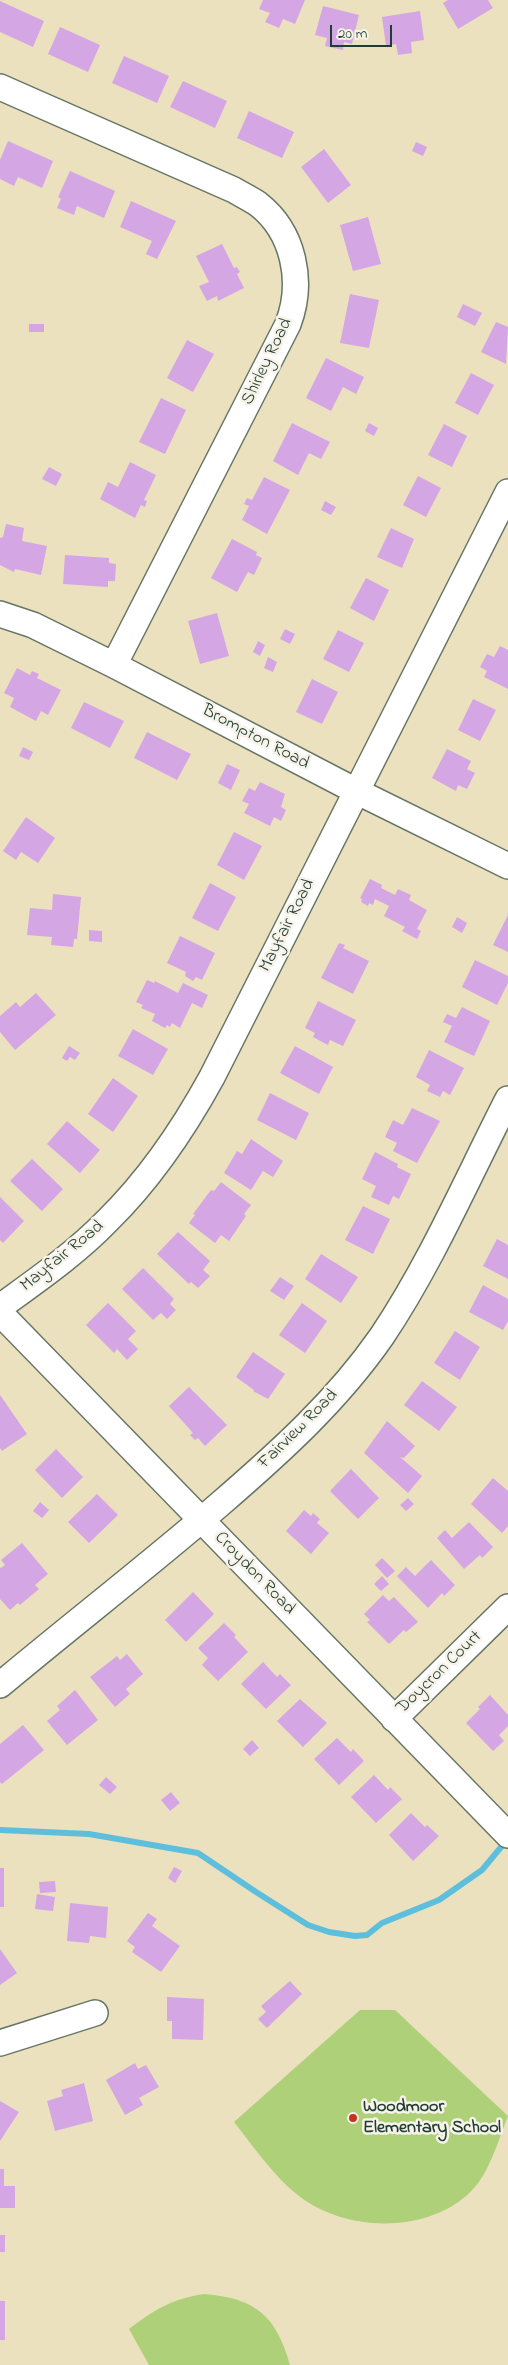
<!DOCTYPE html>
<style>
body{margin:0}
#map{position:relative;width:508px;height:2365px;overflow:hidden;background:#ebe1bf;font-family:"Indie Flower",sans-serif}
canvas{display:block}
.scale{position:absolute;left:330px;top:25px;width:62px;height:22px;box-sizing:border-box;border:2px solid #1f3d34;border-top:0;padding-left:6px;font-size:15px;line-height:18px;white-space:nowrap;color:#1f3d34;-webkit-text-stroke:4px #f7f3e8;paint-order:stroke}
</style>
<div id="map">
<canvas width="508" height="2365"></canvas>
<div class="scale">20 m</div>
</div>
<script>
const context = document.querySelector('canvas').getContext('2d');
context.lineJoin = 'round';
function fillPath(path, color) { context.fillStyle = color; context.fill(path, 'evenodd'); }
function strokePath(path, color, width, dash) { context.strokeStyle = color; context.lineWidth = width; context.lineCap = dash ? 'butt' : 'round'; context.setLineDash(dash || []); context.stroke(path); }
function label(font, color, halo, rows, align = 'center') {
  context.font = font + ' "Indie Flower",sans-serif'; context.lineWidth = 5; context.setLineDash([]); context.textBaseline = 'middle'; context.strokeStyle = halo; context.fillStyle = color; for (const [text, x, y, turn = 0] of rows) {
    context.save(); context.translate(x, y); context.rotate((+turn || 0) * Math.PI / 180); context.textAlign = isNaN(turn) ? turn : align; if (halo) context.strokeText(text, 0, 0); context.fillText(text, 0, 0); context.restore();
  }
}
fillPath(new Path2D(`
 M360,2010h35l113,106c-11,27 -19,61 -42,80 -44,38 -122,35 -167,0 -25,-19 -45,-49 -65,-74z
 M204,2294c51,4 72,21 86,71h-141l-20,-36c25,-19 42,-30 75,-35z`), '#add079');
strokePath(new Path2D(`
 M0,1830l89,4 109,19 58,39 52,33 21,7 26,4 12,-1 15,-12 57,-23 43,-30 25,-30`), '#5ebfdd', 6);
fillPath(new Path2D(`
 M263,0h42l-10,24 -12,-5 -4,9 -14,-6 5,-9 -11,-4z
 M448,0h40l5,8 -35,21 -15,-26z
 M0,1l44,20 -11,26 -33,-15z
 M323,6l36,9 -7,29 -8,-2 -1,8 -18,-4 2,-8 -12,-3z
 M420,11l4,29 -13,2 1,11 -14,2 -2,-11 -10,2 -4,-29z
 M60,27l40,18 -12,27 -40,-18z
 M124,56l45,20 -12,27 -45,-20z
 M183,81l44,20 -12,27 -45,-21z
 M249,111l45,21 -12,26 -45,-20z
 M8,141l45,20 -11,27 -24,-11 -4,9 -14,-7v-19z
 M416,142l11,5 -4,9 -11,-5z
 M324,149l27,36 -23,18 -27,-36z
 M70,171l45,20 -11,27 -27,-12 -3,9 -17,-7 4,-9 -3,-2z
 M131,201l45,20 -19,38 -11,-5 6,-13 -32,-14z
 M368,217l13,47 -28,7 -13,-46z
 M222,244l12,24 3,-1 3,5 -3,2 7,14 -26,13 -1,-5 -10,5 -8,-15 10,-4 -13,-26z
 M350,294l29,6 -10,48 -29,-5z
 M463,304l19,9 -7,13 -18,-9z
 M496,322l12,5 -2,37 -25,-12z
 M29,324h15v8h-15z
 M187,340l27,14 -21,38 -26,-14z
 M326,358l38,19 -8,17 -13,-7 -12,24 -25,-13z
 M471,373l23,12 -16,30 -23,-12z
 M161,398l25,12 -21,44 -26,-12z
 M292,423l38,19 -9,17 -12,-6 -11,22 -25,-14z
 M369,423l9,5 -4,8 -9,-5z
 M444,424l23,12 -15,31 -24,-12z
 M130,462l26,13 -12,25 3,1 -2,6 -4,-2 -6,13 -35,-19 8,-17 10,5z
 M49,467l13,7 -6,12 -14,-7z
 M418,476l23,12 -15,29 -23,-12z
 M264,477l26,13 -23,44 -25,-14 7,-14 -5,-2 3,-6 5,2z
 M325,501l11,6 -5,8 -10,-5z
 M6,524l18,4 -2,13 25,5 -6,29 -26,-6 -1,3 -14,-7v-27l3,-1z
 M391,528l23,11 -12,29 -25,-11z
 M232,539l25,13 -1,3 6,3 -8,17 -6,-3 -11,20 -26,-14z
 M65,555l44,3v5l7,1 -1,17h-7v6l-45,-3z
 M366,578l23,12 -15,31 -24,-13z
 M217,613l12,43 -29,8 -12,-43z
 M285,629l10,5 -5,10 -10,-5z
 M338,630l26,13 -15,29 -26,-13z
 M258,641l7,4 -5,11 -7,-4z
 M500,646l8,4v39l-24,-12 3,-6 -7,-4 7,-13 7,3z
 M268,657l9,5 -4,10 -9,-4z
 M17,668l13,7 2,-4 7,3 -2,4 24,12 -13,25 -7,-4 -5,10 -26,-14 4,-9 -10,-5z
 M312,679l26,13 -16,32 -26,-12z
 M473,699l23,11 -16,31 -22,-11z
 M84,702l40,19 -14,27 -39,-20z
 M147,732l44,22 -14,26 -43,-22z
 M23,747l10,5 -4,8 -10,-4z
 M447,749l24,12 -4,8 8,4 -8,16 -9,-4 -2,6 -24,-13z
 M227,764l13,6 -9,20 -13,-7z
 M260,782l25,12 -4,13 5,3 -5,11 -7,-4 -4,9 -26,-13 5,-9 -7,-3 7,-13 6,3z
 M26,817l29,21 -17,25 -17,-11 -5,8 -13,-9z
 M234,832l28,14 -18,34 -27,-15z
 M370,879l12,6 -1,3 14,7 3,-6 13,6 -2,5 18,10 -10,19 4,2 -4,8 -15,-8 3,-4 -21,-11 5,-10 -14,-7 -2,6 -4,-2 -1,3 -7,-4 1,-3 -2,-1z
 M210,883l26,14 -18,34 -26,-13z
 M53,894l28,3 -4,42h-3l-1,8 -22,-2 1,-8 -25,-2 3,-27 22,2z
 M508,915v37l-15,-7z
 M457,917l10,6 -5,10 -10,-6z
 M89,930l13,1v11l-13,-1z
 M180,936l35,17 -13,27 -6,-3 -3,4 -8,-5 1,-4 -19,-9z
 M339,943l6,2 -2,3 26,13 -16,33 -32,-16z
 M475,960l33,16v7l-11,22 -35,-18z
 M147,980l7,3 1,-2 23,12 5,-10 25,12 -6,13 -10,-5 -12,25 -8,-5 -2,4 -3,-2 -2,3 -13,-7 3,-7 -14,-6 2,-3 -7,-3z
 M36,993l20,22 -41,35 -15,-18v-16l16,-14 4,5z
 M318,1001l38,19 -13,26 -13,-6 -2,5 -15,-8 2,-4 -10,-5z
 M462,1007l28,14 -16,35 -30,-14 8,-16 -9,-4 4,-8 9,4z
 M133,1029l35,20 -15,26 -35,-19z
 M69,1046l11,7 -5,7 -5,-3 -3,4 -5,-3z
 M295,1046l38,21 -14,27 -39,-21z
 M429,1050l35,18 -14,27 -7,-4 -3,6 -13,-6 3,-6 -14,-8z
 M113,1078l25,18 -25,36 -25,-18z
 M270,1093l39,20 -13,27 -39,-20z
 M412,1108l28,13 -23,42 -24,-12 4,-8 -12,-6 8,-17 10,5z
 M67,1121l33,29 -20,23 -33,-29z
 M251,1139l32,22 -10,16 -10,-6 -12,19 -27,-17 13,-22 5,3z
 M375,1152l23,12 -1,3 14,7 -12,25 -6,-3 -4,9 -18,-8 5,-11 -14,-7z
 M32,1159l31,30 -21,22 -32,-30z
 M221,1182l30,23 -7,9 2,2 -17,25 -8,-6 -6,8 -26,-20 6,-8 -2,-1 18,-24 3,1z
 M0,1197l24,24 -21,22 -3,-3z
 M363,1206l27,13 -17,35 -28,-14z
 M178,1232l32,29 -7,9 7,6 -12,12 -7,-6 -2,2 -32,-30z
 M497,1239l11,6v34l-25,-13z
 M321,1254l37,23 -17,26 -36,-24z
 M143,1268l31,31 -4,5 6,6 -9,9 -6,-6 -8,7 -31,-31z
 M280,1277l14,9 -10,14 -14,-9z
 M483,1285l25,14v22l-5,9 -34,-18z
 M108,1303l28,28 -8,8 10,10 -11,11 -10,-11 -3,4 -28,-28z
 M302,1303l25,18 -22,32 -26,-18z
 M455,1331l25,16 -20,33 -26,-17z
 M253,1352l32,22 -17,25 -15,-8 1,-1 -18,-13z
 M422,1381l35,26 -18,24 -35,-26z
 M189,1387l38,38 -22,21 -7,-8 -3,2 -5,-5 3,-2 -24,-27z
 M0,1395l27,39 -25,17 -2,-3z
 M387,1421l28,25 -11,12 -4,-1 22,19 -14,17 -44,-40z
 M56,1449l27,28 -21,21 -27,-28z
 M351,1469l28,29 -21,21 -28,-28z
 M493,1478l15,13v35l-6,7 -31,-29z
 M97,1494l21,21 -29,28 -21,-21z
 M408,1498l6,6 -8,7 -6,-6z
 M40,1502l9,8 -7,8 -9,-7z
 M304,1510l7,6 2,-3 7,6 -3,4 12,10 -18,21 -25,-23z
 M469,1522l24,25 -11,11 -2,-3 -16,14 -27,-31 8,-8 7,8z
 M22,1543l26,31 -13,11 4,4 -19,16 -2,-2 -8,7 -10,-11v-32l1,1 4,-3 -4,-5z
 M382,1558l13,13 -8,7 -12,-13z
 M431,1560l24,25 -11,11 -2,-3 -14,15 -31,-32 9,-9 9,9z
 M382,1576l7,8 -8,7 -7,-7z
 M193,1592l21,22 -28,28 -21,-22z
 M383,1595l6,6 5,-4 24,25 -12,10 -2,-2 -15,14 -22,-22 3,-2 -6,-6z
 M224,1623l12,12 -2,2 14,15 -30,29 -16,-16 6,-7 -10,-10z
 M127,1654l16,20 -17,15 4,5 -15,13 -25,-30 27,-21 3,4z
 M263,1662l14,15 3,-3 11,11 -25,24 -25,-25z
 M75,1690l23,30 -31,25 -20,-24 13,-11 -3,-4z
 M490,1695l18,20v11l-9,9 5,6 -11,10 -27,-28 14,-14 -2,-2z
 M300,1699l27,24 -24,24 -26,-26z
 M23,1725l21,25 -42,34 -2,-2v-38z
 M337,1738l14,14 2,-3 11,12 -25,24 -25,-26z
 M252,1740l7,8 -9,8 -7,-7z
 M374,1775l14,15 2,-3 12,12 -26,24 -25,-26z
 M106,1777l11,10 -7,7 -11,-9z
 M171,1792l9,11 -10,8 -9,-11z
 M411,1813l14,14 2,-2 12,11 -26,25 -24,-26z
 M174,1867l8,4 -7,12 -7,-5z
 M0,1868h4v39h-4z
 M55,1881l1,11 -16,1 -1,-11z
 M37,1894l18,3 -2,14 -18,-2z
 M70,1903l38,4 -2,31 -16,-2 -1,7 -22,-2z
 M148,1913l9,6 -5,7 28,20 -19,26 -29,-20 3,-5 -8,-6z
 M0,1949l17,24 -17,12z
 M290,1981l12,13 -35,34 -9,-9 8,-7 -5,-6z
 M167,1997l37,2 -1,41 -31,-1v-18h-5z
 M135,2063l3,6 8,-4 13,22 -20,11 4,7 -18,10 -19,-35z
 M84,2083l9,38 -38,10 -8,-30 16,-5 -2,-6z
 M0,2101l19,11 -19,29z
 M0,2169h4v17h11v22h-15z
 M0,2235h5v17h-5z
 M0,2301h5v39h-5z`), '#d5a6e4');
const minor = new Path2D(`
 M0,87l234,103c8,5 17,9 24,14 36,28 46,78 30,120l-174,341
 M0,614l33,11 81,40 242,126 152,75
 M0,1307c37,-27 75,-53 107,-86 43,-42 76,-91 105,-144l296,-585
 M0,1313l508,522
 M0,1685c73,-61 148,-119 220,-181 59,-51 117,-103 162,-168 49,-73 86,-159 126,-237
 M394,1719l114,-112
 M0,2043l95,-30`);
strokePath(minor, '#667665', 28);
strokePath(minor, '#fff', 25);
for (const [x, y, r, color] of [
 [353,2118,5,"#c8321e"]
]) { const dot = new Path2D(); dot.arc(x, y, r, 0, 2 * Math.PI); context.fillStyle = color; context.fill(dot); strokePath(dot, '#f7f3e8', 2); }
label('18px', '#1f3d34', '#f7f3e8', [
 ["Shirley Road",268,362,-64],
 ["Brompton Road",255,738,28],
 ["Mayfair Road",288,926,-63],
 ["Mayfair Road",63,1257,-39],
 ["Fairview Road",299,1430,-45],
 ["Croydon Road",254,1574,46],
 ["Doycron Court",440,1673,-44]
]);
label('bold 18px', '#1f3d34', '#f7f3e8', [
 ["Woodmoor",363,2108],
 ["Elementary School",363,2129]
], 'left');
</script>
